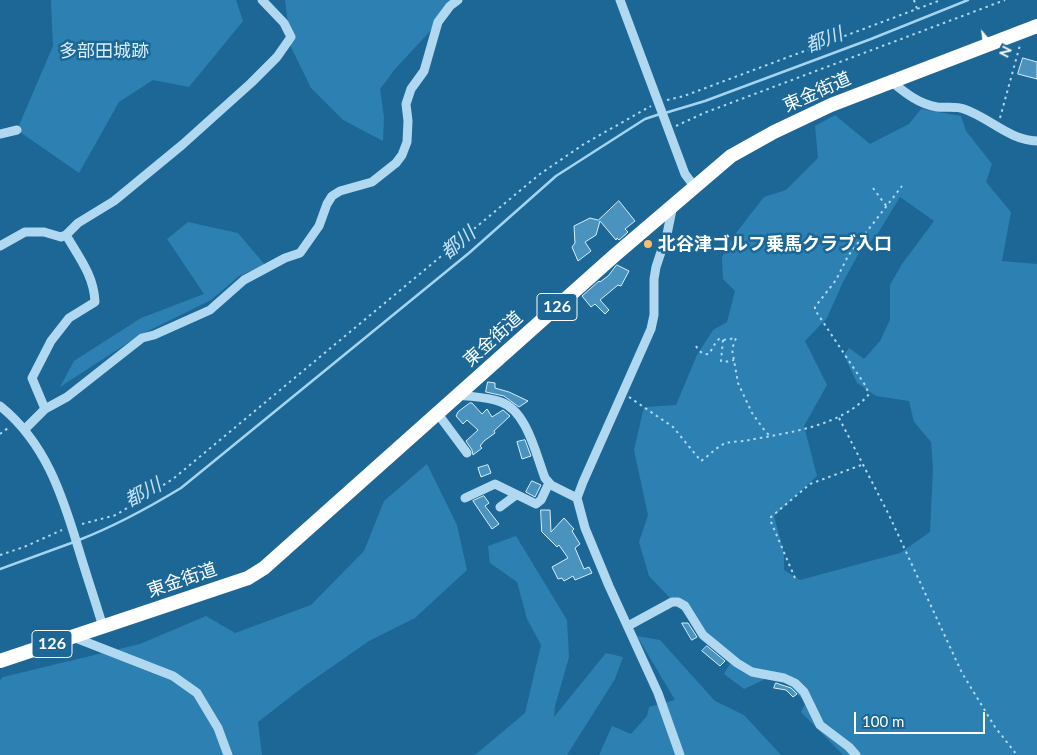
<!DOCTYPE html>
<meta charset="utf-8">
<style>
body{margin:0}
#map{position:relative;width:1037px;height:755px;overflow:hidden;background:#1c6796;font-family:Lato,sans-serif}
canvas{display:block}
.north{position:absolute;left:967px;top:20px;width:50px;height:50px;-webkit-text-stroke:4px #1c6796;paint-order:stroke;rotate:117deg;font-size:14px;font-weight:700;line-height:20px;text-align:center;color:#fff}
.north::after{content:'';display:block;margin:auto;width:18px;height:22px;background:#fff;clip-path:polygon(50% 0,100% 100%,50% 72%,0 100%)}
.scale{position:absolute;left:854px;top:712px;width:131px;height:22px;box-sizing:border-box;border:2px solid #fff;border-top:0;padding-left:6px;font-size:15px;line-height:18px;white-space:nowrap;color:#fff;-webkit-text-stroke:4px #1c6796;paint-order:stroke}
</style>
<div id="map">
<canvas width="1037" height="755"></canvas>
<div class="north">N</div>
<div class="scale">100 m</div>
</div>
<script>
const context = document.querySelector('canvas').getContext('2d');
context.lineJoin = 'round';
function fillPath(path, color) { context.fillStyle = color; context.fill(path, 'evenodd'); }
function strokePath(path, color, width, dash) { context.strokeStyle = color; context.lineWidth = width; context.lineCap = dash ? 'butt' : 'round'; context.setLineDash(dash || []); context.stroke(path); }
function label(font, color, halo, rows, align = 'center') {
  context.font = font + ' Lato,"Noto Sans JP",sans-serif'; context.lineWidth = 5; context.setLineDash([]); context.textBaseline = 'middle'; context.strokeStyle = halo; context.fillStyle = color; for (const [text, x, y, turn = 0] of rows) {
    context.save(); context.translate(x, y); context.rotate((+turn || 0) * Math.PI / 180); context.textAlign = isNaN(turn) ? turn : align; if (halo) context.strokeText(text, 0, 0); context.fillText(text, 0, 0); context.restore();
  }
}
fillPath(new Path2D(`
 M51,0h185l7,21 -54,66 -36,-7 -34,22 -40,71 -62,-43 36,-84z
 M285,0h174l-64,69 -15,20 4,28 -1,24 -40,-21 -32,-32 -20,-41z
 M921,109l40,7 5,15 26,33 -6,18 25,30 -9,49 35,3v491h-194l-42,-43 5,-10 -30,-28 -32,15 -20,-15 7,-12 -82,-86 -10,-34 9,-27 -14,-65 10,-43 32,-2 21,-50 16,-25 14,-8 8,-31 -12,-12 -1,-22 14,-24 28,-36 22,-7 32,-32 -3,-32 20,-11 35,29 39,-20zM900,197l34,24 -32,43 -12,21v35l-10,21 -16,18 -15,-11 -5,7 13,28 19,13 33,5 5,21 17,20 2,27 -3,63 -30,21 -100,27 -16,-10v-17l-10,-37 43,-40 -13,-50 23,-41 -22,-44 22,-23 16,-36 15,-27 20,-22z
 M188,222l50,11 27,32 -26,11 -28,24 -71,35 -80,52 14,-26 67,-43 63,-24 -37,-55z
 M427,464l30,61 10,45 -52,48 -46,23 -66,46 -45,35 4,33h-262v-75l3,-3 137,-33 66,-28 29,17 76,-28 53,-54 20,-50z
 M516,536l51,84 2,37 -14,49 -1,11 52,-64 17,4 -8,22 -48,76h-92l50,-42 16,-68 -14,-26 -10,-37 -27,-19 -2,-17z
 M637,636l23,4 55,61 29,14 37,40h-182l13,-29 19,8 16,-18 2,-9 26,-7z`), '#2c81b2');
strokePath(new Path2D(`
 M665,113l40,-12 166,-62 97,-39
 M79,540c36,-14 69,-32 102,-52l288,-235 87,-77 89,-57 15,-5
 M0,569l74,-27`), '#a3d5f1', 2.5);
const building = new Path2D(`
 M1023,58l14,4v17l-19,-5z
 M619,201l16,20 -10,8 3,3 -9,8 -2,-2 -1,2 -16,-19 -4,14 -11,7 6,9 -13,10 -6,-14 3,-4 -1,-17 16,-8 8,2z
 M617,265l12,6 -8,15 -3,-1 -18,15 9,10 -4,4 -10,-10 -4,3 -9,-11 17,-15 1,1 8,-6z
 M488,382l7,1v5l14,4 19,9 -9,6 -15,-11 -18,-4z
 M470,403h2l10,11 5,-5 5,8 11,-7 7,6 -16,15 1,2 -11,8 -4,5 2,2 -9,7 -1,-5 -6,-9 12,-11 -11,-10 -4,4 -7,-8 2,-4z
 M525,440l6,16 -9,3 -5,-17z
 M488,465l3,8 -10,4 -3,-9z
 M532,481l9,4 -6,12 -9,-5z
 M484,496l5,7 -4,3 14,18 -7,5 -19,-28z
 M541,510h9l1,22 13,-14 10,11 -2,2 8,13 -5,4 9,21 5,-2 3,6 -17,7 -2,-4 -9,5 -2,-3 -4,1 -6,-12 16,-9 -9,-13 -2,2 -15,-15z
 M682,623h6l9,14 -5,3z
 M707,646l18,15 -5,5 -18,-15z
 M776,683l15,5 6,6 -4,3 -7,-7 -12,-2z`);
fillPath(building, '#4993be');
strokePath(building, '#d7eefb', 1);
strokePath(new Path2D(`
 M914,0l3,9
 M667,100l17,-4 257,-96
 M1000,118l20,-73
 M676,126l28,-13 301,-113
 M873,188l14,19
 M723,340l-2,21 3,1 10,-2
 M696,346c3,5 7,9 13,8l7,-12 3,-3 4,1 13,-2 -4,11 6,34 14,30 13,18 5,5
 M629,397l44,30 28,34c9,-6 15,-14 25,-18 7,-2 16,-1 23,-3 38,-7 94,-14 120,-46l-4,-9 -50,-75v-3l21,-27 12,-24 54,-70
 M839,418l50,97 73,158 33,54 22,28
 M0,434l8,-6
 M82,524l34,-9 57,-36 367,-305 44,-30 67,-38
 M0,555l24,-8 38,-17
 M795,578l-24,-56v-5l39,-33 54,-20`), '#b0d8f0', 2, [2.5, 4]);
strokePath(new Path2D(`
 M620,0l65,174 9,12
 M891,81c14,12 28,23 46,26 9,1 19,-1 27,2 26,9 45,31 73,32
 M0,134l17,-4
 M673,205l-6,29 -11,33 -2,12v36l-3,14 -68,153 -6,16 8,30 24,58 49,107 22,62
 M0,246l25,-14h19l17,5 5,-2 12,-12 36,-22 68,-56 69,-62 26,-26 14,-20 -7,-14 -22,-23
 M459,395c14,2 29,2 42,7 26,9 35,53 44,76l6,7 26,13
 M0,406c45,36 62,88 78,141 8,27 17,53 25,80
 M45,409l-13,-31 19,-37 18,-23 26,-16c-1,-26 -16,-45 -29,-67
 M438,414l29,39
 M25,429l20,-20 22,-12 75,-59 12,-3 56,-25 34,-30 41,-22 15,-5 19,-27 8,-22 5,-8 8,-5 32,-9 24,-19 6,-8 5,-13 1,-21 -2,-17 5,-15 13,-18 14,-49 12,-16 8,-6
 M465,498l30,-14 41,20 5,-4 8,-17
 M500,507l16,-12
 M628,626l44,-24h6l7,4 18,29 34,28 15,9 32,6 11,5 9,9 16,33 29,22 7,8
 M73,637l100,39 24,17 21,35 10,27`), '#b0d8f0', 9);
strokePath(new Path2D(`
 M0,661l248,-83 16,-10 351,-313 116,-99 43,-24 57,-27 206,-79`), '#fff', 14);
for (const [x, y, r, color] of [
 [648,244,5,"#ffbb6e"]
]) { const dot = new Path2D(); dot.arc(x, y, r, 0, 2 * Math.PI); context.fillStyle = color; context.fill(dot); strokePath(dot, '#1c6796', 2); }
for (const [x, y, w] of [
 [557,307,40],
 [52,644,40]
]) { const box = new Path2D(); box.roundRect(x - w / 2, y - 13.5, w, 27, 4); context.fillStyle = '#1c6796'; context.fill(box); strokePath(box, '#fff', 1); }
label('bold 16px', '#fff', null, [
 ["126",557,307],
 ["126",52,644]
]);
label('18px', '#d7eefb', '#1c6796', [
 ["多部田城跡",104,51]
]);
label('18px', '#fff', '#1c6796', [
 ["東金街道",817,92,-24],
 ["東金街道",493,339,-42],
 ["東金街道",182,580,-19]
]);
label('bold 18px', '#fff', '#1c6796', [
 ["北谷津ゴルフ乗馬クラブ入口",658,244]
], 'left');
label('italic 19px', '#c3e4f7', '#1c6796', [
 ["都川",824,40,-21],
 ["都川",458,243,-40],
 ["都川",143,493,-29]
]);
</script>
